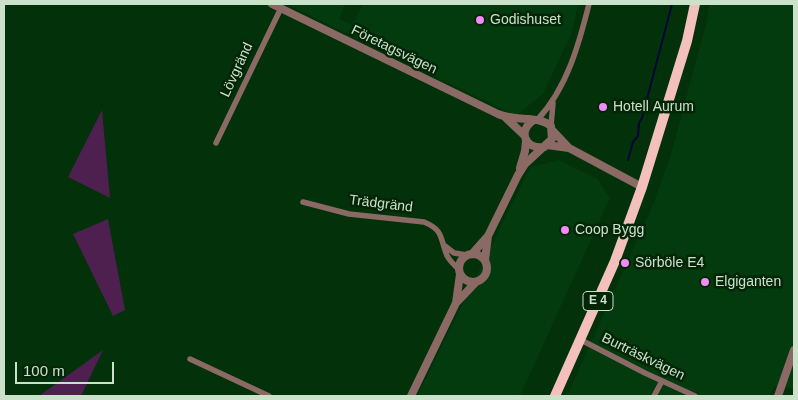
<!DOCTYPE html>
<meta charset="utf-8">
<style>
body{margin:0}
#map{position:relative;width:798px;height:400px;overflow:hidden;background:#02310a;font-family:Helvetica,sans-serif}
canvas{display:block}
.frame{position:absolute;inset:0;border:5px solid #cae1ca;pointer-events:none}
.scale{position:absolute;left:15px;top:362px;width:99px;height:22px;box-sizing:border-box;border:2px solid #cae1ca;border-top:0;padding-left:6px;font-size:15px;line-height:18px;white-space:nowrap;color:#cae1ca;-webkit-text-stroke:4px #042508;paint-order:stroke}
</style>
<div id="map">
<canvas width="798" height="400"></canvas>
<div class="frame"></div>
<div class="scale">100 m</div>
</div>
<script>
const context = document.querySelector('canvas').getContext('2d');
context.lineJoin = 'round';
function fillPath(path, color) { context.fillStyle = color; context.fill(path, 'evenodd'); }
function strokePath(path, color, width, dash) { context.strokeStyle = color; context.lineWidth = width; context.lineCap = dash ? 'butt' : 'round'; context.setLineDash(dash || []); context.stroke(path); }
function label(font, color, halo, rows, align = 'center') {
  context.font = font + ' Helvetica,sans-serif'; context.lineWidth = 5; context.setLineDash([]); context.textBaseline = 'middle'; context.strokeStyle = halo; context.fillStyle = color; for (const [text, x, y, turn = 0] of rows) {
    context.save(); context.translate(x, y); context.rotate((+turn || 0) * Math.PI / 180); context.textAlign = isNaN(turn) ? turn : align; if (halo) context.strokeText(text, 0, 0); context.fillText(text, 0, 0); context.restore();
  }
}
fillPath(new Path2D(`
 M286,4h59l-6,15 13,6 11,-21h215l-6,29 -29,61 -27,22z
 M709,4h85v385l-20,-3 -4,10h-203l87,-194 17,-48 36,-134z
 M559,160l39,19 12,19 -90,198h-103l113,-229z`), '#033a0e');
fillPath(new Path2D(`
 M102,110l8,88 -42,-21z
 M108,219l17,91 -12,6 -40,-82z
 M103,350l-22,46h-42z`), '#4d204f');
strokePath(new Path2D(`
 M628,160l5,-18 5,-6 1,-13 3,-5 30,-114`), '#010538', 2);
strokePath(new Path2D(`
 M538,119c29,-31 41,-75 51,-115
 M551,126l2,-23
 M216,143l65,-135
 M303,202l46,12 75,8c19,8 16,15 22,31 2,7 8,11 12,16
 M445,246l9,7 13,2
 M581,340l64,33 50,23
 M190,359l79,37
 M654,396l8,-15`), '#8b6a66', 5.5);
strokePath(new Path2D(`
 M272,4l226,110c18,8 40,1 53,12l1,13 -27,25 -7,11 -30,61 -3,24
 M506,118l18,17
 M534,120c-17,10 -9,30 10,27
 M552,130l17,18 73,39
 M547,145l22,3
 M520,168l5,-17 1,-10
 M459 268a14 14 0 1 1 28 0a14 14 0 1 1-28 0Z
 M472,254l16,-18
 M457,302l19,-20
 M411,396l45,-93 4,-29
 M778,396l16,-46`), '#8b6a66', 8);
strokePath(new Path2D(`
 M555,396l60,-135 27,-74 45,-146 8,-37`), '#f4c0bb', 10);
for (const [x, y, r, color] of [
 [480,20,5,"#f18bf5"],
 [603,107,5,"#f18bf5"],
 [565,230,5,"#f18bf5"],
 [625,263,5,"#f18bf5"],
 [705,282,5,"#f18bf5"]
]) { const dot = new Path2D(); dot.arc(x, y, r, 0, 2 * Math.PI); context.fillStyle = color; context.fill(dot); strokePath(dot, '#042508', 2); }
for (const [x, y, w] of [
 [598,301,30]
]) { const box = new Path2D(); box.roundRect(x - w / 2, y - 9.5, w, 19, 4); context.fillStyle = '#042508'; context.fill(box); strokePath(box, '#cae1ca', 1); }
label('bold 12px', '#cae1ca', null, [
 ["E 4",598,301]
]);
label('14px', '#cae1ca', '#042508', [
 ["Godishuset",490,20],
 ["Hotell Aurum",613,107],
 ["Coop Bygg",575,230],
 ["Sörböle E4",635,263],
 ["Elgiganten",715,282]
], 'left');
label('14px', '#cae1ca', '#042508', [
 ["Företagsvägen",394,50,26],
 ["Lövgränd",237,70,-65],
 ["Trädgränd",381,204,7],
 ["Burträskvägen",643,357,26]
]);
</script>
